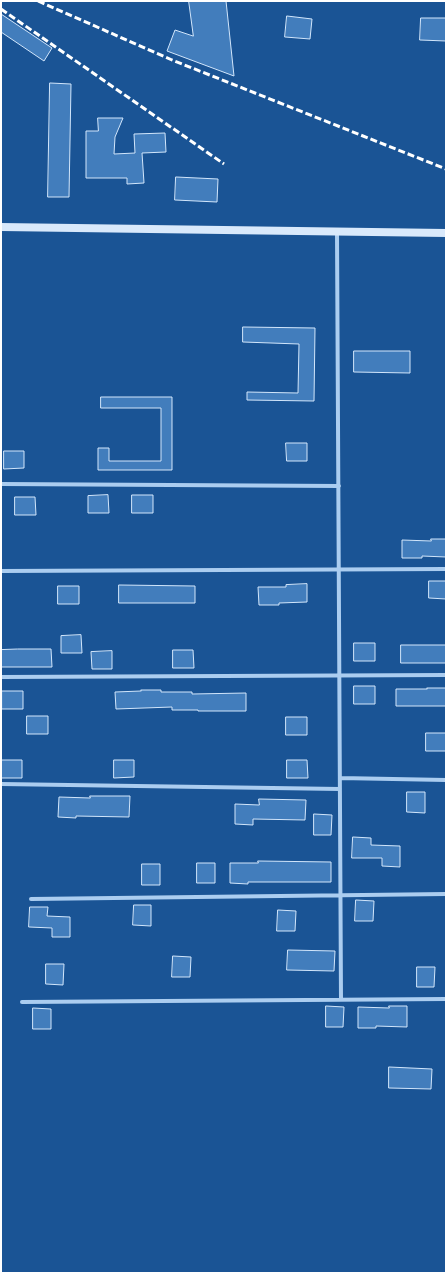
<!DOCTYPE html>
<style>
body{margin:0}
#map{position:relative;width:447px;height:1274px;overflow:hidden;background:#1a5495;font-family:Lato,sans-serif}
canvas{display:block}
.frame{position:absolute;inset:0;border:2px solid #fff;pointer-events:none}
</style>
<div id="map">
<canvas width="447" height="1274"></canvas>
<div class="frame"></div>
</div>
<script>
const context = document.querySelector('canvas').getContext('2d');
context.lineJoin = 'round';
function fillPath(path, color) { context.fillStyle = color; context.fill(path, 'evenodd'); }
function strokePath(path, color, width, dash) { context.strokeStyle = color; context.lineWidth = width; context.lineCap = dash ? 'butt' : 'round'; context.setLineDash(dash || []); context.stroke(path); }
const building = new Path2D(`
 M189,1h37l8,75 -67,-25 8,-21 18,6z
 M1,14l51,34 -8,13 -43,-29z
 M287,16l25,3 -2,20 -25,-2z
 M421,18h25v23l-26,-1z
 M50,83l21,1 -2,113h-21z
 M98,118h25l-8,19 -1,17 21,-1 -1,-19 31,-1 1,19 -24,1 2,30 -17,1v-6h-41v-47h12z
 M176,177l42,2 -1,23 -42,-2z
 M243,327l72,1 -1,73 -67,-1v-8l51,1 1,-49 -56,-2z
 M354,351h56v22l-56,-1z
 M101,397h71v73h-74v-22h11v13h52v-53h-60z
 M286,443h21v18h-20z
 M4,451h20v17l-20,1z
 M108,495l1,18h-21v-17z
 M132,495h21v18h-21z
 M15,497h20l1,18h-21z
 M431,539h15v18l-24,-1v2h-20v-18l29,1z
 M429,581h17v18l-17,-1z
 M307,584v18l-28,1v2h-20l-1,-18h28v-2z
 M119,585l76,1v17h-76z
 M58,586h21v18h-21z
 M81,635l1,18h-21v-17z
 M354,643h21v18h-21z
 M401,645h45v18h-45z
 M18,649h33l1,18h-51v-17z
 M173,650h20l1,18h-21z
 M112,651v18h-20l-1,-17z
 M354,686h21v18h-21z
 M427,688h19v18h-50v-17h31z
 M141,690h20v2h31v2l54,-1v18h-48v-1h-26v-3l-56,2 -1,-17 26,-1z
 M2,691h21v18h-21z
 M27,716h21v18h-21z
 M286,717h21v18h-21z
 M426,733h20v18h-20z
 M1,760h21v18h-21z
 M114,760h20v17l-20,1z
 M287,760h20l1,18h-21z
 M407,792h18v21l-18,-1z
 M90,796h40l-1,21 -53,-1v2l-18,-1 1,-20 31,1z
 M259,799l47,1 -1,20 -52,-1v6l-18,-1v-20l24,1z
 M314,814l18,1 -1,20h-17z
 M353,837l18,1v7l29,1v21l-18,-1v-8h-30z
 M258,861l73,1v20h-83v2l-18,-1v-20h28z
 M197,863h18v20h-18z
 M142,864h18v21h-18z
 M356,900l18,1 -1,20h-18z
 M134,905h17v21l-18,-1z
 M30,907h18l-1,9 23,1v20h-18v-9l-23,-1z
 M278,910l18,1 -1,20h-18z
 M288,950l47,1 -1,20 -47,-1z
 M173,956l18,1 -1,20h-18z
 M46,964h18l-1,21 -17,-1z
 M417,967h18l-1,20h-17z
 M326,1006l18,1 -1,20h-17z
 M389,1006h18v21l-31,-1v2h-18v-21l31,1z
 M33,1008l18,1v20h-18z
 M389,1067l43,2 -1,20 -42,-1z`);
fillPath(building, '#427dbc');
strokePath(building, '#d2e6fb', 1);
strokePath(new Path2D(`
 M337,232l4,767
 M1,484l338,2
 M1,571l445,-2
 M1,677l445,-2
 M340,778l106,2
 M1,784l339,5
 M31,899l415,-5
 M22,1002l424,-3`), '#abcdf0', 4);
strokePath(new Path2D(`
 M1,227l445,6`), '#d9e9fb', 8);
strokePath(new Path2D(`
 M38,1l134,59 274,109
 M1,9l223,155`), '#fff', 3, [7, 3]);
</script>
